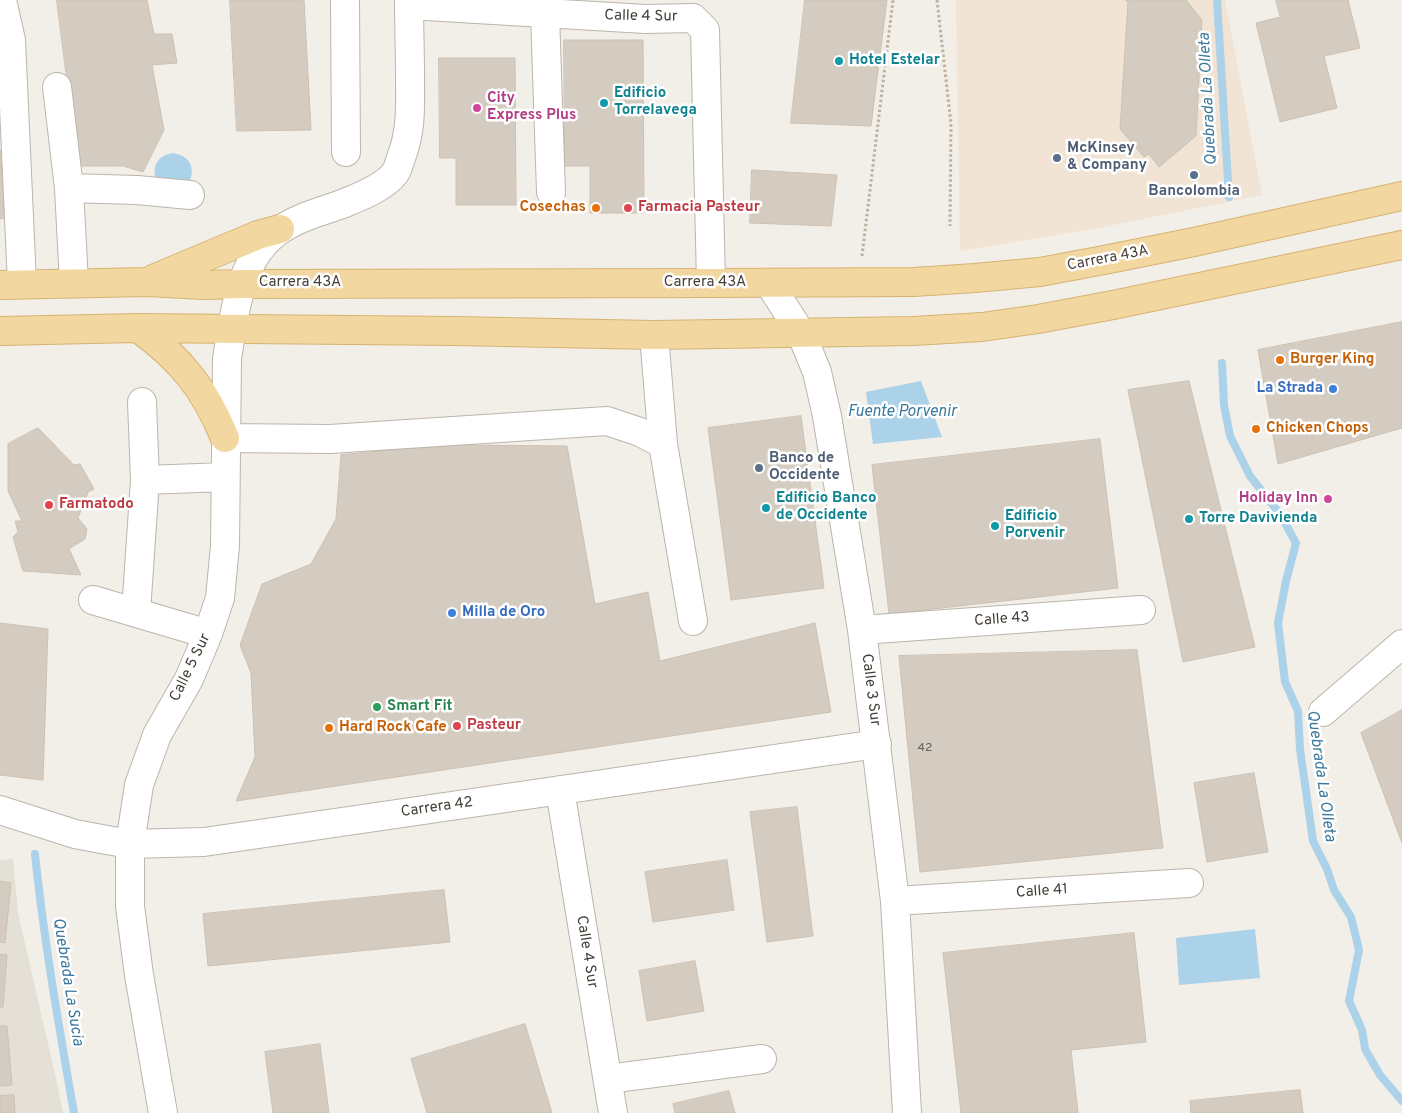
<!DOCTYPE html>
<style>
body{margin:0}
canvas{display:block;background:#f2eee8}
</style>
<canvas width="1402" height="1113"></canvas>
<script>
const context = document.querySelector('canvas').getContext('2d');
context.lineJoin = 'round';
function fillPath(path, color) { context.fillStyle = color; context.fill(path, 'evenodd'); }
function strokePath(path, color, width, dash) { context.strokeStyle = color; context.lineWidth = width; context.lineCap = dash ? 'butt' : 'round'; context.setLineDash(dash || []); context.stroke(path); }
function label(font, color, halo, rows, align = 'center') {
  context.font = font + ' Overpass,sans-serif'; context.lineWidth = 5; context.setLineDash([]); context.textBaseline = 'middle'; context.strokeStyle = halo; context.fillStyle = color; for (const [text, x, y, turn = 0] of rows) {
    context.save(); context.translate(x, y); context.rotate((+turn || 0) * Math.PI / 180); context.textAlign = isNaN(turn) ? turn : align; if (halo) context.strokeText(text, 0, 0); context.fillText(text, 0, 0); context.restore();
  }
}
fillPath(new Path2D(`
 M13,859l5,54 39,170 6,30h-63v-253z`), '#e5e0d6');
fillPath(new Path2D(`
 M956,0h269l37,195 -169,34 -133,22z`), '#f1e4d5');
fillPath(new Path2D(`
 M172,153c18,2 25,16 16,31l-32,-3c-4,-15 1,-25 16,-28z
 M921,381l21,56 -69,7 -7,-52z
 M1255,929l5,49 -81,7 -3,-47z`), '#abd2e8');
strokePath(new Path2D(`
 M1217,0l12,197
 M1222,363l2,42 6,31 20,40 30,38 16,29 -10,38 -8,42 7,59 13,29 2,38 13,92 14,28 7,21 17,27 8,33 -10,51 13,29 3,19 15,26 22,26
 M35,854c9,87 24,173 39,259`), '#abd2e8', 8);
const building = new Path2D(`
 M57,0h90l7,34h18l5,29 -25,2 12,65 -21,42 -20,-6h-45z
 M230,0h74l7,130 -74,1z
 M805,0h82l-16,126 -80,-3z
 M1126,0h60l16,20 -6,116 -37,31 -10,-13 -5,3 -24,-28 8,-126z
 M1276,0h72l12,48 -36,8 13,52 -57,14 -24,-99 24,-6z
 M564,40h79l1,173h-54v-47h-25z
 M439,58h76l1,147h-60v-47h-16z
 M0,150l5,68 -5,1z
 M752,170l85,5 -6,51 -81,-3z
 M1402,322v106l-124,36 -20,-114z
 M1189,381l66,266 -72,15 -55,-272z
 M801,416l23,172 -93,12 -23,-172z
 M38,428l36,37 6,-1 14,25 -6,3 -10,26 9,11 -2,10 -16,10 12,26 -58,-4 -10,-34 5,-5 -3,-11h7l-14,-30v-47z
 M1100,439l18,149 -229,26 -17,-149z
 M446,445l121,1 28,158 53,-12 12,69 155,-38 16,89 -595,89 19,-44 -4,-84 -11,-28 22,-61 49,-20 25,-45 5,-64z
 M0,623l48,6 -5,151 -43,-5z
 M1137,650l26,198 -243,24 -21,-216z
 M1402,710v133l-41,-110z
 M1254,773l14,79 -61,10 -13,-79z
 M797,807l16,129 -46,6 -17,-130z
 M727,860l7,50 -81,12 -8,-50z
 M0,881l11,2 -6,60 -5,-1z
 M444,890l6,52 -242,24 -5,-52z
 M1134,933l12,109 -75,8 7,63h-117l-18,-160z
 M0,954l7,1 -4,52h-3z
 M695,961l9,50 -57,10 -8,-50z
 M525,1024l27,89h-125l-16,-54z
 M0,1026h7l5,59 -12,1z
 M320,1044l9,69h-56l-8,-61z
 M1300,1090l3,23h-112l-1,-12z
 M729,1091l6,22h-60l-2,-9z
 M14,1095l1,18h-15v-17z`);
fillPath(building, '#d5ccc1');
strokePath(building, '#ccc1b2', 1);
const minor = new Path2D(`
 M2,0l9,40 11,244
 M345,0l1,152
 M409,5l236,14 48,-1 12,12 6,253
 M545,14l6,178
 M57,87l12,101 5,95
 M69,188l68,2 53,5
 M769,283l32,50 16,39 10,44 35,214 33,271 12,212
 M654,335l9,109
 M225,438l105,1 277,-18 33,11 23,12 30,177
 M145,480l80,-3
 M93,600l115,34
 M136,612l9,-132 -3,-78
 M862,630l279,-20
 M1323,712l79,-68
 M560,790l53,323
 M0,810l75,24 32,6 23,4 74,-2 673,-98
 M895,901l294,-18
 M608,1079l154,-20
 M163,1113l-24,-138 -9,-69v-62l9,-59 18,-50 32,-56 19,-45 12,-36 5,-52 2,-187c7,-44 12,-102 53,-129 20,-14 45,-19 67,-28 15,-6 39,-16 48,-29 3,-4 4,-10 6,-15 11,-29 9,-52 9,-82 0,-25 -1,-51 -1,-76`);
const major = new Path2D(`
 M153,279l105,-44 22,-6
 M0,285l147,-3 57,3 38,-1 469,-1 203,-1 61,-4 65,-6 64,-12 90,-18 208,-46
 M138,328c43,31 67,61 87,110
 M0,331l138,-3 317,3 199,4 259,-4 69,-4 56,-8 75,-14 289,-60`);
strokePath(minor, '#bcb5ab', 30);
strokePath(major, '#d6b372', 30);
strokePath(new Path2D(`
 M937,0l14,124 -1,102
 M862,256l31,-256`), '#bcb09e', 3, [2.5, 2.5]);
strokePath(minor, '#fff', 28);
strokePath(major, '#f3d7a0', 28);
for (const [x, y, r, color] of [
 [839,61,5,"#0f9aa8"],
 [604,103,5,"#0f9aa8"],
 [477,108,5,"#d1479c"],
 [1057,158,5,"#5c6f8a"],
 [1194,175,5,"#5c6f8a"],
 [596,208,5,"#e8710a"],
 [628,208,5,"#e0444e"],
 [1280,360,5,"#e8710a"],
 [1333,389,5,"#3f7fe0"],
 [1256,429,5,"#e8710a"],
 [759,468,5,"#5c6f8a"],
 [1328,499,5,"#d1479c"],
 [49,505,5,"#e0444e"],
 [766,508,5,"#0f9aa8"],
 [1189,519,5,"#0f9aa8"],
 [995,526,5,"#0f9aa8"],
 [452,613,5,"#3f7fe0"],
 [377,707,5,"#2e9e5b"],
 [457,726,5,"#e0444e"],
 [329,728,5,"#e8710a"]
]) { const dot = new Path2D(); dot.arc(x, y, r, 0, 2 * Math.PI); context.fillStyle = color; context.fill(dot); strokePath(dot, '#fff', 2); }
label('12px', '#68625a', null, [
 ["42",925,749]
]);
label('15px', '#443f37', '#fff', [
 ["Calle 4 Sur",641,17,1],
 ["Carrera 43A",1108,259,-11],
 ["Carrera 43A",300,283],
 ["Carrera 43A",705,283],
 ["Calle 43",1002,620,-4],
 ["Calle 5 Sur",191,668,-64],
 ["Calle 3 Sur",870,690,83],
 ["Carrera 42",437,808,-8],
 ["Calle 41",1042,892,-4],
 ["Calle 4 Sur",586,952,81]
]);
label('bold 15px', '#0d838f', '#fff', [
 ["Hotel Estelar",849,61],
 ["Edificio",614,94],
 ["Torrelavega",614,111],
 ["Edificio Banco",776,499],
 ["de Occidente",776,516],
 ["Edificio",1005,517],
 ["Porvenir",1005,534],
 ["Torre Davivienda",1199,519]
], 'left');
label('bold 15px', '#b23c85', '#fff', [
 ["City",487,99],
 ["Express Plus",487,116],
 ["Holiday Inn",1318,499,"right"]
], 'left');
label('bold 15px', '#4e5e75', '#fff', [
 ["McKinsey",1067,149],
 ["& Company",1067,166],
 ["Bancolombia",1194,192,"center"],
 ["Banco de",769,459],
 ["Occidente",769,476]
], 'left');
label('bold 15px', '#c56008', '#fff', [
 ["Cosechas",586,208,"right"],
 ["Burger King",1290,360],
 ["Chicken Chops",1266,429],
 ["Hard Rock Cafe",339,728]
], 'left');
label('bold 15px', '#be3a42', '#fff', [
 ["Farmacia Pasteur",638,208],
 ["Farmatodo",59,505],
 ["Pasteur",467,726]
], 'left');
label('bold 15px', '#366cbe', '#fff', [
 ["La Strada",1323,389],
 ["Milla de Oro",462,613,"left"]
], 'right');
label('bold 15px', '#27864d', '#fff', [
 ["Smart Fit",387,707]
], 'left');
label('italic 16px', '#3b789d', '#fff', [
 ["Quebrada La Olleta",1209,99,-93],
 ["Fuente Porvenir",902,413],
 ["Quebrada La Olleta",1320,776,82],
 ["Quebrada La Sucia",67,982,81]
]);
</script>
